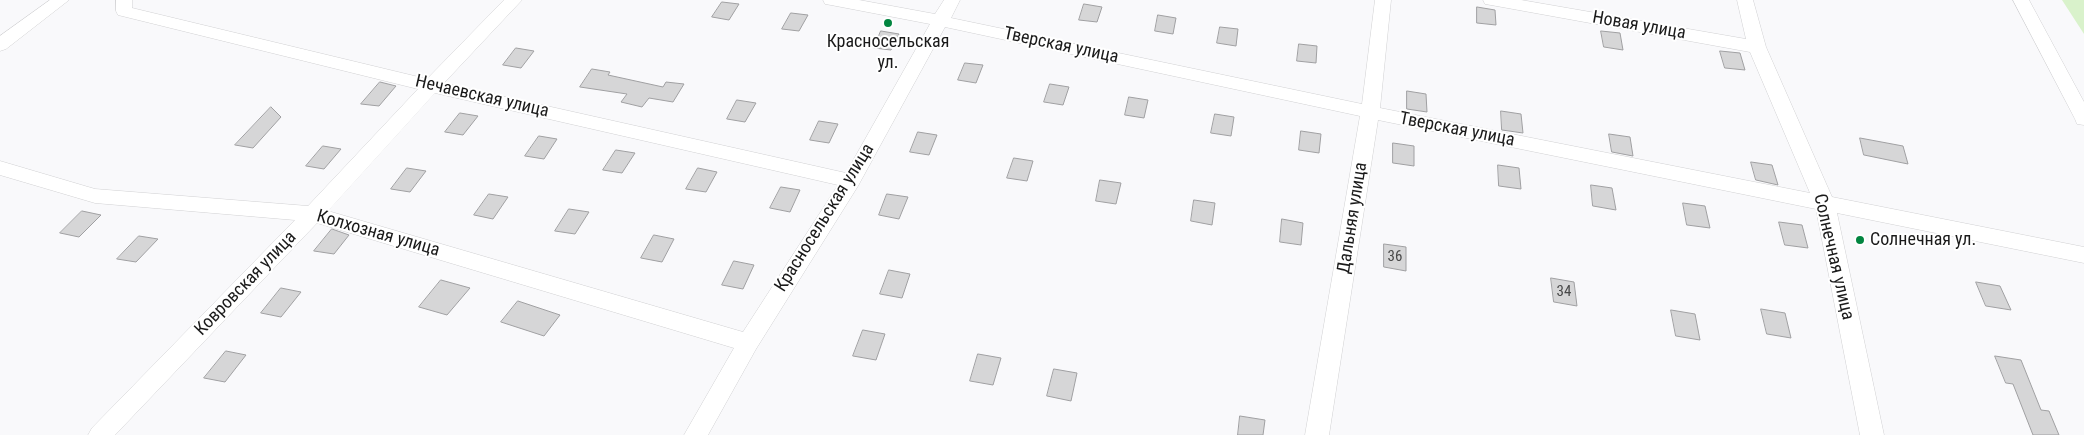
<!DOCTYPE html>
<meta charset="utf-8">
<style>
body{margin:0}
canvas{display:block;background:#f9f9fb}
</style>
<canvas width="2084" height="435"></canvas>
<script>
const context = document.querySelector('canvas').getContext('2d');
context.lineJoin = 'round';
function fillPath(path, color) { context.fillStyle = color; context.fill(path, 'evenodd'); }
function strokePath(path, color, width, dash) { context.strokeStyle = color; context.lineWidth = width; context.lineCap = dash ? 'butt' : 'round'; context.setLineDash(dash || []); context.stroke(path); }
function label(font, color, halo, rows, align = 'center') {
  context.font = font + ' "Roboto Condensed",sans-serif'; context.lineWidth = 4; context.setLineDash([]); context.textBaseline = 'middle'; context.strokeStyle = halo; context.fillStyle = color; for (const [text, x, y, turn = 0] of rows) {
    context.save(); context.translate(x, y); context.rotate((+turn || 0) * Math.PI / 180); context.textAlign = isNaN(turn) ? turn : align; if (halo) context.strokeText(text, 0, 0); context.fillText(text, 0, 0); context.restore();
  }
}
fillPath(new Path2D(`
 M2062,0h22v34z`), '#d9f2cb');
const building = new Path2D(`
 M722,2l17,2 -10,16 -17,-3z
 M1084,4l18,3 -5,15 -18,-2z
 M1477,7l18,3 1,15 -19,-2z
 M791,13l17,2 -9,16 -17,-2z
 M1158,15l18,3 -3,16 -18,-3z
 M1220,27l18,2 -2,17 -19,-3z
 M881,31l18,3 -8,16 -17,-2z
 M1601,31l19,2 3,17 -19,-3z
 M1299,44l18,2 -1,17 -19,-2z
 M516,48l18,3 -13,17 -18,-3z
 M1720,51l20,2 5,17 -20,-2z
 M965,63l18,2 -7,18 -18,-3z
 M592,69l18,3 -2,3 55,12 3,-5 18,2 -11,18 -24,-4 -7,9 -21,-5 6,-8 -47,-7z
 M380,82l16,4 -17,20 -18,-2z
 M1050,84l19,3 -6,18 -19,-3z
 M1407,91l19,3 1,18 -20,-3z
 M1129,97l19,3 -4,18 -19,-3z
 M737,100l19,3 -11,19 -18,-3z
 M271,107l10,10 -28,31 -18,-3z
 M1501,111l20,3 2,19 -21,-3z
 M460,113l18,3 -15,19 -18,-3z
 M1215,114l19,3 -3,19 -20,-3z
 M819,121l19,3 -9,19 -19,-3z
 M1301,131l20,3 -2,19 -20,-3z
 M918,132l19,3 -8,20 -19,-3z
 M1609,134l21,3 3,19 -21,-4z
 M539,136l18,3 -13,20 -19,-3z
 M1860,138l43,8 5,18 -44,-9z
 M1393,143l21,3v20l-21,-3z
 M323,146l18,3 -17,20 -18,-3z
 M616,150l19,3 -13,20 -19,-3z
 M1014,158l19,3 -6,20 -20,-3z
 M1751,162l21,3 6,20 -22,-5z
 M1498,165l21,3 2,21 -22,-3z
 M407,168l19,3 -16,21 -19,-3z
 M698,168l19,4 -11,20 -20,-3z
 M1100,180l21,3 -5,21 -20,-3z
 M1591,185l21,3 4,22 -23,-4z
 M781,187l19,3 -10,22 -20,-4z
 M489,194l19,3 -15,22 -19,-4z
 M887,194l21,3 -9,22 -20,-4z
 M1194,200l21,3 -3,22 -21,-4z
 M1683,203l22,3 5,22 -23,-3z
 M569,209l20,3 -14,22 -20,-3z
 M82,211l19,4 -22,22 -19,-4z
 M1282,219l21,4 -2,22 -21,-3z
 M1779,222l23,3 6,23 -23,-3z
 M332,229l17,6 -15,19 -20,-3z
 M654,235l20,4 -12,23 -21,-4z
 M139,236l19,3 -22,23 -19,-3z
 M1384,244l22,3v24l-22,-4z
 M734,261l20,4 -11,24 -21,-4z
 M889,270l21,4 -8,24 -22,-4z
 M1551,278l23,4 3,24 -23,-4z
 M441,280l29,8 -23,27 -28,-8z
 M1976,282l24,4 11,24 -25,-4z
 M281,288l20,4 -20,25 -20,-4z
 M518,301l42,14 -16,21 -43,-14z
 M1761,309l24,4 6,25 -24,-4z
 M1671,310l24,4 5,26 -24,-4z
 M863,330l22,4 -9,26 -23,-4z
 M226,351l20,4 -21,27 -21,-4z
 M978,354l23,4 -8,27 -23,-4z
 M1995,356l26,4 20,50 8,1 10,24h-26l-20,-51 -7,-1z
 M1054,369l23,4 -6,28 -24,-5z
 M1240,416l25,4 -2,15h-25z`);
fillPath(building, '#d6d6d7');
strokePath(building, '#a0a0a2', 1);
const street = new Path2D(`
 M50,0h19l-63,49 -6,2v-15z
 M116,0h16v8l295,71 77,-79h18l-78,83 402,90 84,-149 -99,-19 -6,-1 -2,-4h36l76,14 9,-14h16l-9,18 411,86 13,-104h16l-11,108 430,85 -60,-141 -259,-47 -6,-1 -2,-4h38l225,39 -9,-39h16l13,47 66,150 252,50v16l-247,-50 47,222h-24l-44,-226 -438,-89 -49,315h-24l55,-319 -415,-89 -87,159 -102,163 -48,86h-24l50,-87 -417,-125 -202,212h-27l4,-7 203,-208 -200,-17 -95,-28v-14l95,28 213,17 110,-117 -300,-74 -2,-4zM435,93l403,92 -95,147 -415,-121z
 M2013,0h16l55,102v23l-7,-1 -2,-5z`);
strokePath(street, '#d1d1d3', 1);
fillPath(street, '#fff');
for (const [x, y, r, color] of [
 [888,23,5,"#028540"],
 [1860,240,5,"#028540"]
]) { const dot = new Path2D(); dot.arc(x, y, r, 0, 2 * Math.PI); context.fillStyle = color; context.fill(dot); strokePath(dot, '#fff', 2); }
label('15px', '#494949', null, [
 ["36",1395,257],
 ["34",1564,292]
]);
label('18px', '#1a1a1a', '#fff', [
 ["Новая улица",1639,26,10],
 ["Тверская улица",1061,46,12],
 ["Нечаевская улица",482,97,13],
 ["Тверская улица",1457,130,11],
 ["Красносельская улица",825,218,-58],
 ["Дальняя улица",1353,218,-81],
 ["Колхозная улица",378,234,16],
 ["Солнечная улица",1833,257,77],
 ["Ковровская улица",246,284,-46]
]);
label('18px', '#1a1a1a', '#fff', [
 ["Красносельская",888,42],
 ["ул.",888,63],
 ["Солнечная ул.",1870,240,"left"]
]);
</script>
